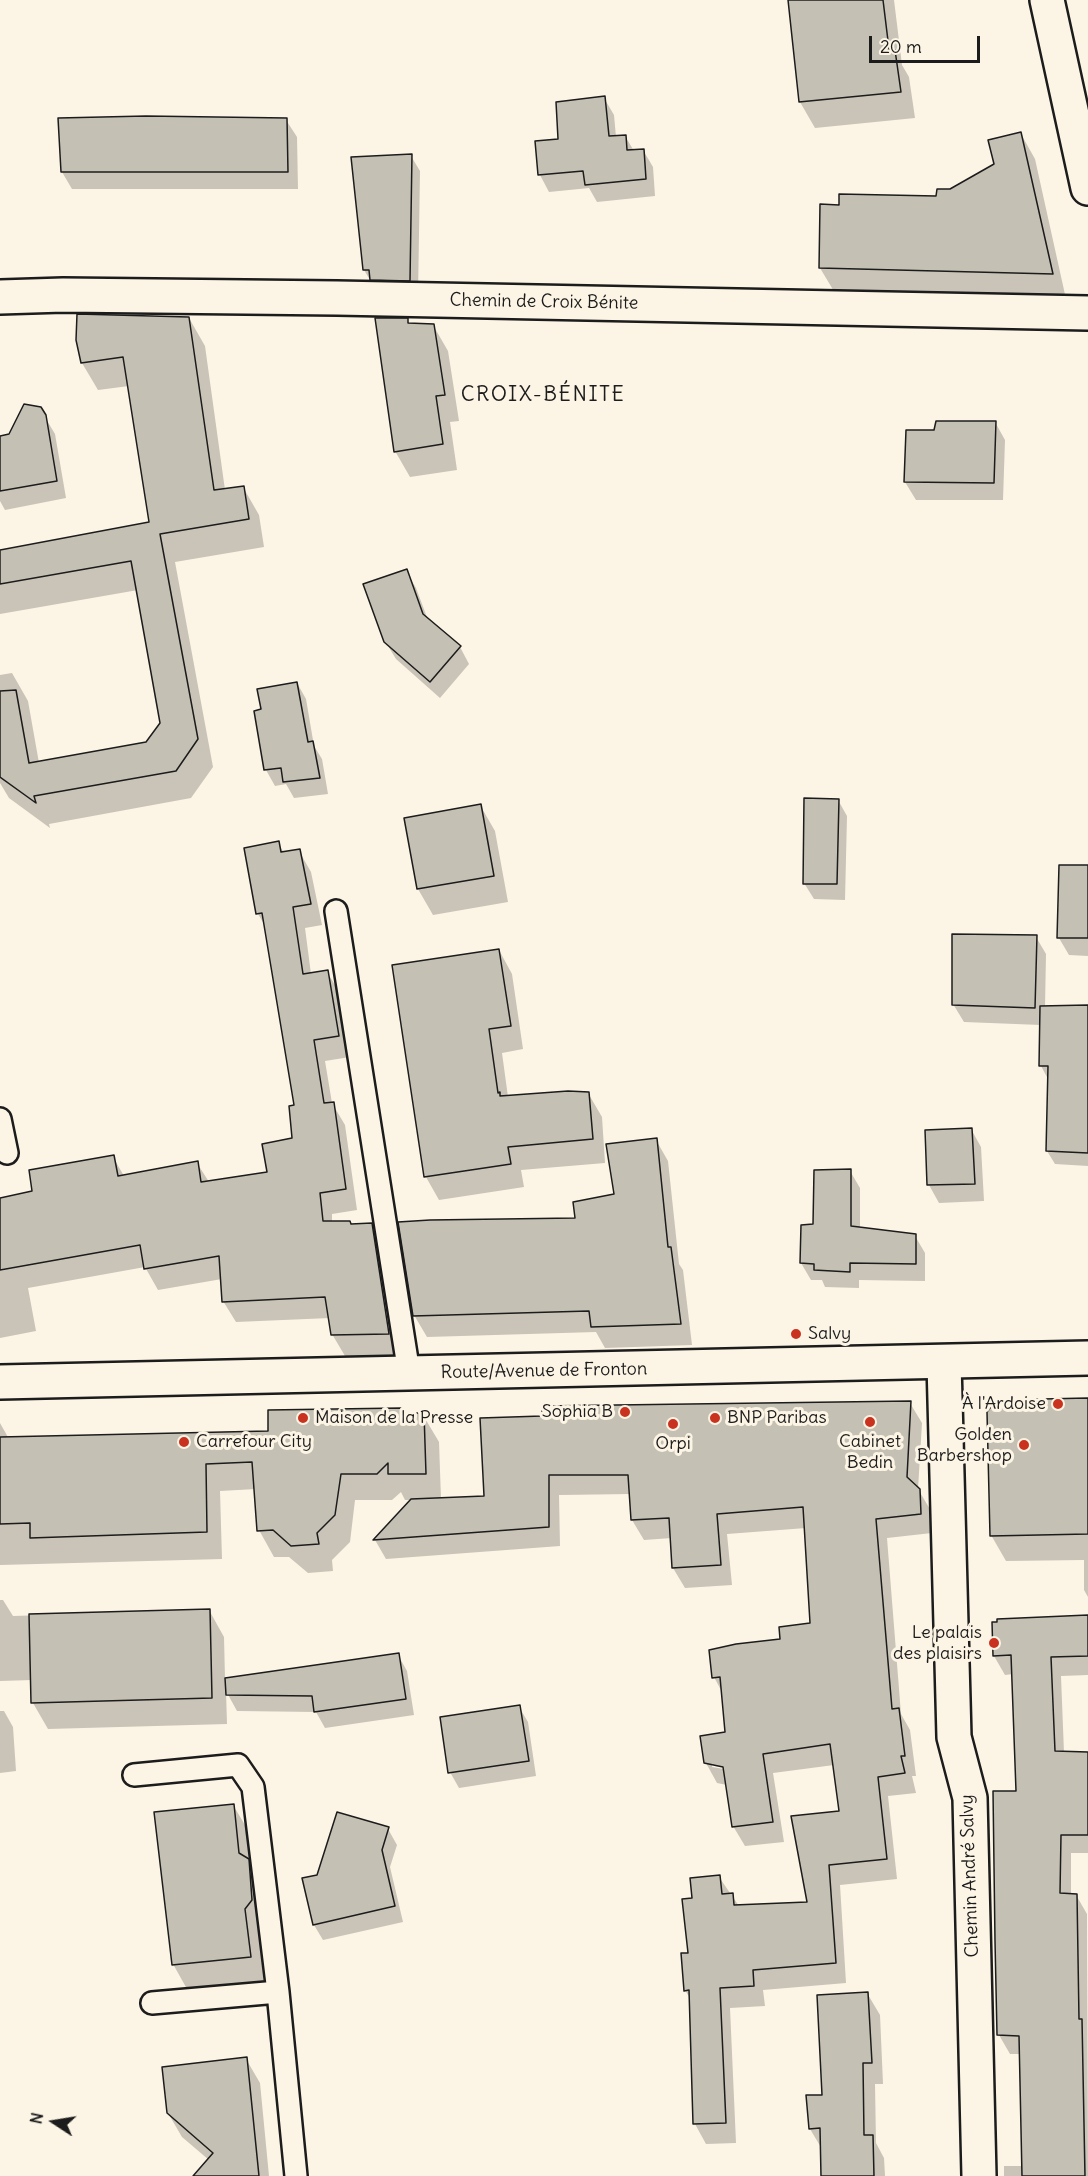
<!DOCTYPE html>
<meta charset="utf-8">
<style>
body{margin:0}
#map{position:relative;width:1088px;height:2176px;overflow:hidden;background:#fcf5e5;font-family:Delius,sans-serif}
canvas{display:block}
.north{position:absolute;left:24px;top:2092px;width:60px;height:60px;-webkit-text-stroke:4px #fcf5e5;paint-order:stroke;rotate:282deg;font-size:16px;font-weight:700;line-height:24px;text-align:center;color:#1c1c1c}
.north::after{content:'';display:block;margin:auto;width:21px;height:27px;background:#1c1c1c;clip-path:polygon(50% 0,100% 100%,50% 72%,0 100%)}
.scale{position:absolute;left:869px;top:36px;width:111px;height:27px;box-sizing:border-box;border:3px solid #1c1c1c;border-top:0;padding-left:8px;font-size:18px;line-height:21px;white-space:nowrap;color:#1c1c1c;-webkit-text-stroke:4px #fcf5e5;paint-order:stroke}
</style>
<div id="map">
<canvas width="1088" height="2176"></canvas>
<div class="north">N</div>
<div class="scale">20 m</div>
</div>
<script>
const context = document.querySelector('canvas').getContext('2d');
context.lineJoin = 'round';
function fillPath(path, color) { context.fillStyle = color; context.fill(path, 'evenodd'); }
function strokePath(path, color, width, dash) { context.strokeStyle = color; context.lineWidth = width; context.lineCap = dash ? 'butt' : 'round'; context.setLineDash(dash || []); context.stroke(path); }
function label(font, color, halo, rows, align = 'center') {
  context.font = font + ' Delius,sans-serif'; context.lineWidth = 6; context.setLineDash([]); context.textBaseline = 'middle'; context.strokeStyle = halo; context.fillStyle = color; for (const [text, x, y, turn = 0] of rows) {
    context.save(); context.translate(x, y); context.rotate((+turn || 0) * Math.PI / 180); context.textAlign = isNaN(turn) ? turn : align; if (halo) context.strokeText(text, 0, 0); context.fillText(text, 0, 0); context.restore();
  }
}
fillPath(new Path2D(`
 M789,0h105l8,65 7,12 6,41 -100,10 -15,-26z
 M604,98l10,17 2,22 9,-1 9,15 9,-1 10,17 2,29 -58,6 -8,-14 -40,4 -9,-17 -4,-32 24,-2z
 M286,120l11,17 1,52h-226l-10,-17z
 M1021,134l14,25 31,140 -231,-6 -15,-25 20,-62 98,-8 58,-33z
 M411,156l9,15 -2,125 -45,-11 -9,-15z
 M189,318l16,28 20,144 18,-3 16,28 5,32 -89,15 38,205 -22,31 -142,26 1,4 -41,-30 -9,-15v-108l12,-2 16,28 11,62 108,-20 14,-20 -23,-133 -138,24v-55l150,-35 -21,-138 -31,4 -16,-27z
 M407,320l3,4 23,1 15,26 11,70 -9,1 7,48 -47,7 -15,-26z
 M40,409l15,25 11,64 -61,12 -5,-9v-64l10,-2z
 M995,422l10,18 -2,60h-87l-11,-18 30,-50z
 M406,571l10,17 12,32 32,27 9,17 -29,34 -44,-39 -11,-18z
 M297,683l9,16 8,47 8,13 6,35 -34,4 -8,-14 -11,2 -9,-16 -10,-58 6,-2z
 M838,800l9,16 -2,84 -31,-1 -10,-16z
 M480,805l15,26 13,71 -75,13 -15,-26z
 M278,843l6,10 15,-2 12,21 11,53 -17,3 6,46 16,-2 13,21 10,64 -25,4 7,42 13,22 12,85 -25,4v8l20,4 20,-1 12,21 16,109 -55,1 -13,-22 -2,-16 -94,4 -13,-21 -1,-22 -64,11 -13,-23 -117,21 8,43 -36,7v-139l34,-6 79,-36 11,19 73,-13 12,19 60,-9 25,-33 1,-33 -28,-178 -9,-15z
 M1088,866v90l-19,-1 -10,-17z
 M1036,937l10,17 -1,53h43v159l-33,-2 -8,-13 1,-72 -7,-13v-41l-77,-3 -11,-18z
 M499,950l13,24 11,75 -21,4 6,44 80,-4 14,24 3,46 -84,7 3,17 -85,13 -13,-23z
 M971,1129l10,18 3,54 -45,2 -10,-18 -2,-54z
 M656,1140l12,21 11,103 4,6 9,75 -87,3 -9,-16 -169,5 -13,-22 163,-95 39,-25z
 M850,1171l10,17v40l55,8 10,17v28l-66,-1v8l-34,-1 -3,-7h-11l-10,-17z
 M1088,1399v198l-4,-7v-30l-78,1 -15,-26z
 M910,1403l12,20 -4,66 13,22 1,22 -45,5 14,176 9,16 6,46h-4l4,17 -28,3 9,83 -57,6 6,98 -83,7 2,16 -35,2 6,135 -30,1 -11,-20 -4,-124 -6,-10 9,-91 25,-22 20,29 69,-3 32,-91 -6,-47 -61,8 11,69 -39,4 -12,-20 -6,-41 -10,-2 -11,-20 21,-30 -5,-41 -8,-15 98,-53 -6,-96 -79,6 5,51 -47,3 -12,-20 -1,-30 -28,2 -12,-20 -1,-26 -72,1 1,51 -174,13 -11,-19 37,-40h-7l-4,-8 -9,8h-37l-5,42 -18,18 1,11 -25,2 -19,-16h-15l-15,-27 -3,-41 -36,2 2,68 -222,6v-142l9,16 261,-7 130,-23 3,6h20l16,27 2,57 44,-2 -3,-77zM712,1763l18,4v3l-18,-3z
 M0,1600h3l10,16 196,-6 15,27 1,42 173,-24 9,16 7,44 -89,13 -9,-16 -79,-1 -11,-20 1,33 -179,5 -15,-26 -1,-23 -32,1z
 M1088,1616v59l-27,1 3,77h24v100h-17v42h5l11,19 1,262h-84v-10h20l-3,-112h-11l-11,-19 18,-242 -4,-119 -8,1 -11,-19 -1,-32z
 M519,1707l9,15 8,54 -77,12 -9,-16z
 M0,1711h4l9,16 3,44 -16,2z
 M233,1805l15,25 3,36 11,19 4,39 -7,10 5,47 -77,8 -14,-25z
 M388,1829l9,16 -7,22 13,55 -80,18 -9,-15 4,-49z
 M867,1993l13,22 3,69h-8l1,59 8,15 1,18h-62l-1,-27 -12,-20z
 M246,2059l14,24 9,93h-74l14,-16 -27,-23 -14,-24z`), '#0003');
const building = new Path2D(`
 M788,0h95l6,49 6,1 6,42 -102,10z
 M605,96l4,40 17,-1 1,15 17,-1 2,30 -61,6 -2,-14 -45,4 -3,-34 23,-2 -2,-37z
 M146,116l141,2 1,54h-227l-3,-54z
 M1021,132l32,142 -234,-6 1,-64 19,1v-11l97,2 1,-7h13l44,-25 -6,-24z
 M412,154l-2,127 -40,-1 -1,-10h-6l-12,-113z
 M77,314l112,3 25,173 30,-4 5,33 -89,15 38,205 -22,32 -142,25 2,7 -36,-26v-86l16,-1 13,73 117,-21 14,-19 -29,-162 -131,23v-34l149,-28 -26,-165 -42,6 -5,-23z
 M375,318h33v5l26,1 11,71 -9,1 7,48 -49,8z
 M24,404l17,3 5,8 11,66 -57,10v-55l9,-2z
 M936,421h60l-2,62 -90,-1 2,-52h28z
 M407,569l16,45 38,32 -31,36 -46,-40 -21,-58z
 M297,682l11,60 5,-1 7,37 -37,4 -2,-14 -17,2 -10,-59 7,-2 -4,-20z
 M804,798l35,1 -2,85h-34z
 M481,804l13,72 -77,13 -13,-71z
 M279,841l2,11 19,-3 11,55 -18,3 10,67 25,-4 11,66 -25,4 10,63 10,-1 12,87 -26,4 3,28h27l1,3 21,-1 17,111 -58,1 -6,-38 -103,5 -3,-46 -75,13 -4,-24 -140,25v-72l32,-7 -3,-21 85,-15 4,21 80,-15 3,21 66,-10 -5,-28 30,-6 -3,-32 5,-1 -32,-192 -6,1 -12,-66z
 M1059,865h29v73h-31z
 M952,934l85,1 -2,73 -83,-3z
 M499,949l12,77 -22,3 9,64 2,-1v4l68,-5 21,1 4,47 -85,8 3,17 -87,13 -32,-212z
 M1088,1005v148l-42,-2 2,-85h-9l1,-60z
 M972,1128l3,56 -48,1 -2,-55z
 M657,1138l11,109h3l10,77 -90,3 -2,-16 -176,5 -15,-94 32,-2 145,-2 -2,-16 41,-8 -8,-50z
 M851,1169v57l65,8v30l-66,-1v9l-36,-2v-6l-14,-1 1,-38 12,-1 1,-54z
 M1088,1398v136l-98,2 -3,-124 9,-12z
 M911,1401l-4,76 13,12 1,25 -45,5 16,190 7,-1 6,48h-4l4,17 -27,4 9,82 -58,6 7,98 -83,7 1,16 -34,2 6,135 -33,1 -4,-134 -5,1 -3,-38h7l-6,-54 10,-1 -2,-20 30,-3 2,19 11,-1 1,12 73,-3 -16,-86 48,-5 -9,-67 -67,10 10,68 -41,5 -9,-60 -19,-4 -4,-27 25,-4 -5,-55 -8,1 -3,-28 27,-6 44,-5 -1,-12 31,-4 -7,-116 -86,7 4,51 -49,3 -3,-50 -38,2 -3,-45h-79v52l-176,13 38,-41 73,-3 -4,-78 62,-2v-10z
 M401,1408v5h23l2,61h-38v-11l-11,11h-36l-6,41 -18,18 2,11 -28,2 -18,-16 -16,1 -5,-69 -46,2 1,68 -177,6v-15l-30,1v-87l268,-6v-21z
 M210,1609l2,89 -181,5 -2,-89z
 M1088,1615v41l-37,1 4,94 33,1v83h-27l-1,58 17,1 2,125h3l3,157h-63l-3,-140 -22,-1 -2,-94 -2,-150h23l-5,-136 -18,1 -1,-34h5v-3z
 M399,1653l7,46 -92,13 -2,-16 -86,-1 -1,-17z
 M520,1705l9,56 -81,12 -8,-56z
 M234,1804l5,49 10,6 3,41 -7,9 6,48 -79,8 -18,-153z
 M337,1812l52,15 -7,23 13,56 -82,19 -11,-47 15,-3z
 M868,1992l4,71h-9l1,72h9l1,41h-53l-1,-48 -11,1 -3,-34h16l-5,-100z
 M247,2057l12,119h-66l20,-23 -46,-40 -5,-46z`);
fillPath(building, '#c4c0b3');
strokePath(building, '#1c1c1c', 1.5);
const lane = new Path2D(`
 M336,911l73,462
 M0,1119l7,34
 M134,1775l104,-10 15,22 25,205 18,184
 M152,2003l126,-11`);
const street = new Path2D(`
 M1047,0l41,188
 M0,297l63,-2 274,3 751,15
 M944,1363l10,374 16,61 9,378`);
const secondary = new Path2D(`
 M0,1382l1088,-24`);
strokePath(lane, '#1c1c1c', 26);
strokePath(street, '#1c1c1c', 38);
strokePath(secondary, '#1c1c1c', 38);
strokePath(lane, '#fcf5e5', 21);
strokePath(street, '#fcf5e5', 33);
strokePath(secondary, '#fcf5e5', 33);
for (const [x, y, r, color] of [
 [796,1334,6,"#c8321e"],
 [1058,1404,6,"#c8321e"],
 [625,1412,6,"#c8321e"],
 [303,1418,6,"#c8321e"],
 [715,1418,6,"#c8321e"],
 [870,1422,6,"#c8321e"],
 [673,1424,6,"#c8321e"],
 [184,1442,6,"#c8321e"],
 [1024,1445,6,"#c8321e"],
 [994,1643,6,"#c8321e"]
]) { const dot = new Path2D(); dot.arc(x, y, r, 0, 2 * Math.PI); context.fillStyle = color; context.fill(dot); strokePath(dot, '#fcf5e5', 2); }
label('18px', '#1c1c1c', '#fcf5e5', [
 ["Chemin de Croix Bénite",544,302,1],
 ["Route/Avenue de Fronton",544,1371,-1],
 ["Chemin André Salvy",970,1876,-92]
]);
label('18px', '#1c1c1c', '#fcf5e5', [
 ["Salvy",808,1334],
 ["À l'Ardoise",1046,1404,"right"],
 ["Sophia B",613,1412,"right"],
 ["Maison de la Presse",315,1418],
 ["BNP Paribas",727,1418],
 ["Golden",1012,1435,"right"],
 ["Barbershop",1012,1456,"right"],
 ["Carrefour City",196,1442],
 ["Cabinet",870,1442,"center"],
 ["Bedin",870,1463,"center"],
 ["Orpi",673,1444,"center"],
 ["Le palais",982,1633,"right"],
 ["des plaisirs",982,1654,"right"]
], 'left');
context.letterSpacing = '1.5px';
label('21px', '#1c1c1c', '#fcf5e5', [
 ["CROIX-BÉNITE",543,395]
]);
context.letterSpacing = '0px';
</script>
